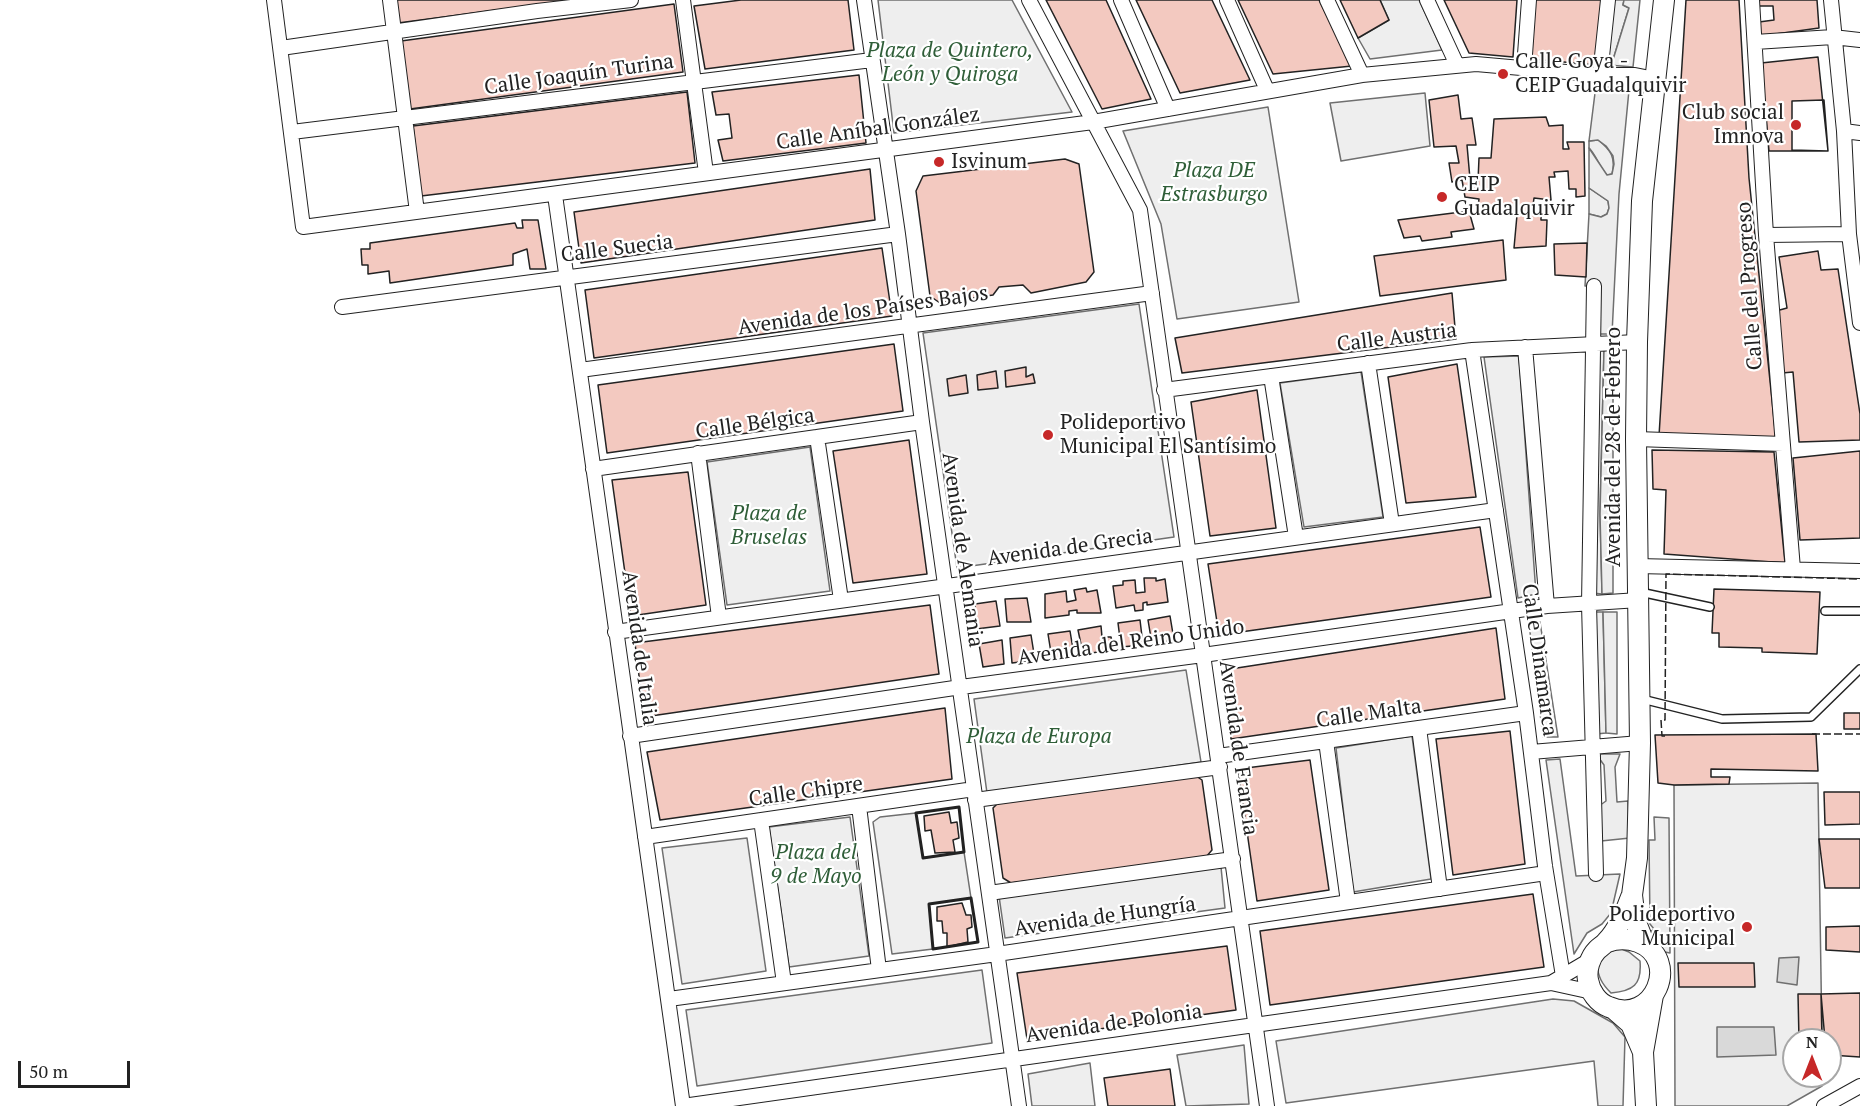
<!DOCTYPE html>
<meta charset="utf-8">
<style>
body{margin:0}
#map{position:relative;width:1860px;height:1106px;overflow:hidden;background:#fff;font-family:"PT Serif",serif}
canvas{display:block}
.north{position:absolute;left:1782px;top:1028px;width:60px;height:60px;box-sizing:border-box;background:#fff;border:2px solid #a7a7a7;border-radius:50%;rotate:0deg;font-size:16px;font-weight:700;line-height:24px;text-align:center;color:#222}
.north::after{content:'';display:block;margin:auto;width:21px;height:27px;background:#c62828;clip-path:polygon(50% 0,100% 100%,50% 72%,0 100%)}
.scale{position:absolute;left:18px;top:1061px;width:112px;height:27px;box-sizing:border-box;border:3px solid #222;border-top:0;padding-left:8px;font-size:18px;line-height:21px;white-space:nowrap;color:#222;-webkit-text-stroke:4px #fff;paint-order:stroke}
</style>
<div id="map">
<canvas width="1860" height="1106"></canvas>
<div class="north">N</div>
<div class="scale">50 m</div>
</div>
<script>
const context = document.querySelector('canvas').getContext('2d');
context.lineJoin = 'round';
function fillPath(path, color) { context.fillStyle = color; context.fill(path, 'evenodd'); }
function strokePath(path, color, width, dash) { context.strokeStyle = color; context.lineWidth = width; context.lineCap = dash ? 'butt' : 'round'; context.setLineDash(dash || []); context.stroke(path); }
function label(font, color, halo, rows, align = 'center') {
  context.font = font + ' "PT Serif",serif'; context.lineWidth = 4.5; context.setLineDash([]); context.textBaseline = 'middle'; context.strokeStyle = halo; context.fillStyle = color; for (const [text, x, y, turn = 0] of rows) {
    context.save(); context.translate(x, y); context.rotate((+turn || 0) * Math.PI / 180); context.textAlign = isNaN(turn) ? turn : align; if (halo) context.strokeText(text, 0, 0); context.fillText(text, 0, 0); context.restore();
  }
}
const green = new Path2D(`
 M878,0h134l60,112 -178,21z
 M1380,0h39l23,50 -72,9 -12,-21 31,-18z
 M1611,0h13l-1,5 6,3 -17,55 -4,2 -4,-5z
 M1425,93l5,53 -89,15 -11,-58z
 M1268,107l31,195 -122,17 -16,-95 -38,-93z
 M1598,140c13,10 18,18 14,34l-5,1c-8,-8 -10,-19 -18,-27v-7z
 M1589,188l19,13 1,7 -2,6 -6,3 -12,-3z
 M1139,304l35,233 -217,31 -34,-235z
 M1604,349l-4,165 2,80 -10,-1 2,-243z
 M1519,356l17,238 -18,4 -34,-241z
 M1361,372l22,145 -79,10 -24,-144z
 M810,447l20,144 -103,14 -20,-143z
 M1593,612h10l3,121 -10,1z
 M1540,622l18,115h-15l-14,-113z
 M1186,670l15,92 -214,31 -13,-94z
 M1412,736l19,143 -78,13 -17,-144z
 M1560,759l16,117 44,-2 -9,39 -9,11 -15,9 -13,21 -28,-194z
 M1818,783l4,257h-28v36h28v10l-35,20h-112l-1,-321z
 M916,813l7,45 41,-6 7,46 -42,6 4,45 -41,5 -19,-132 7,-5z
 M850,817l19,139 -80,11 -20,-140z
 M747,838l19,133 -84,13 -20,-136z
 M1221,867l4,41 -220,30 -6,-42z
 M1619,948l10,4 11,9c2,24 -7,30 -29,32 -9,-9 -13,-16 -14,-29l9,-10z
 M982,970l10,73 -295,43 -11,-76z
 M1553,999l21,2 39,22 12,14 -2,69h-25l-4,-45 -308,42 -10,-62z
 M1244,1045l5,59 -63,2 -9,-51z
 M1090,1063l5,43h-63l-4,-32z`);
fillPath(green, '#eee');
strokePath(green, '#6f6f6f', 1.5);
const parking = new Path2D(`
 M1624,0h16l-7,67 -25,-2 4,-2 17,-55 -6,-3z
 M1596,85l33,5 -10,104 -7,140h-15l-3,-48h-9l4,-72 12,3 6,-3 2,-6 -1,-7 -19,-13v-40l18,27 5,-1 2,-10 -1,-8 -7,-10 -8,-6 -9,1z
 M1604,349l9,1v243l-11,1 -2,-80z
 M1603,612h14v122l-11,-1z
 M1596,754h24l-5,13 2,35 11,-1 2,37 -29,3 -2,-35 7,-5 -2,-36z
 M1654,817l15,1 1,135 -10,-2 -14,-16 8,-6 -4,-5 -1,-84h6z`);
fillPath(parking, '#ededed');
strokePath(parking, '#6f6f6f', 1.5);
const water = new Path2D(`
 M1799,957l-2,28 -20,-3 2,-24z
 M1717,1027h57l2,28 -59,2z`);
fillPath(water, '#d9d9d9');
strokePath(water, '#6f6f6f', 1.5);
const building = new Path2D(`
 M395,0h178l-175,23z
 M741,0h107l6,50 -149,19 -11,-63z
 M1046,0h60l45,99 -49,10z
 M1136,0h76l38,80 -70,13z
 M1238,0h81l33,66 -79,8z
 M1340,0h40l9,20 -31,18z
 M1444,0h73l-4,57 -44,-4z
 M1534,0h70l-8,65 -65,-6z
 M1686,0h53l10,178 27,261 -117,-3z
 M1757,0h60l2,28 -58,8 -2,-14 15,-2 -1,-14h-14z
 M674,4l9,68 -273,37 -9,-68z
 M1818,57l10,94h-59l-8,-88z
 M859,75l7,68 -143,18 -5,-21 14,-2 -3,-24 -13,1 -4,-23z
 M687,92l8,71 -274,33 -8,-70z
 M1458,95l3,24 11,-1 4,27h-9l3,34 8,2 1,-23h12l3,-39 52,-2 3,9 14,-1v24h6l-2,-7h17l1,54 -9,1v-8h-7l-1,-18 -14,1 1,5h-6l2,23 -17,-2 -2,15h9v7h6l-1,26 -32,2 3,-33 -40,-1 2,-15 -14,-2 -3,-17 -10,2 -3,-19h10l-3,-17 -22,1 -5,-47z
 M1824,100l4,51 -36,-1v-49z
 M1065,159l14,5 15,108 -8,10 -55,11 -8,-8 -24,2 -6,8 -53,8 -10,-7 -14,-105 7,-15z
 M870,169l5,51 -294,43 -7,-51z
 M1469,211l5,18 -23,3 1,5 -30,4 -2,-5 -16,2 -6,-18z
 M522,220h16l8,49h-16l-3,-20 -14,5v11l-123,18 -1,-12 -21,3v-9h-6l-1,-16h9v-6l145,-20 2,5h6z
 M1503,240l3,40 -126,16 -6,-40z
 M1587,243l-1,34 -31,-2 -1,-31z
 M882,248l10,68 -298,42 -9,-68z
 M1818,251l3,19 17,-1 22,145v26l-61,2 -6,-70 -11,1 -6,-62 11,-3 -8,-51z
 M1452,293l4,46 -274,34 -7,-35z
 M894,344l9,67 -296,42 -9,-68z
 M1457,364l19,133 -70,6 -18,-126z
 M1026,367v10l7,-3 2,9 -29,4 -1,-16z
 M996,371l2,17 -20,2 -1,-15z
 M966,375l2,18 -19,3 -2,-17z
 M1257,390l19,138 -66,8 -19,-134z
 M909,440l18,134 -74,9 -20,-132z
 M1652,450l122,2 11,111 -121,-9 2,-64 -13,-1z
 M1860,451v87l-60,2 -7,-82z
 M688,472l18,133 -75,11 -19,-136z
 M1480,527l11,70 -272,38 -11,-71z
 M1144,578h12v3l9,-2 3,23 -21,3v-3l-4,1v7l-8,1 -1,-6 -18,3 -3,-22 10,-1v-4l12,-1 1,13 9,-1z
 M1086,588l1,4 10,-2 4,23h-24v-3l-8,1v4l-24,3v-24l21,-3 1,11 9,-2 -2,-10z
 M1714,589l106,3 -3,62 -55,-2v-4l-43,-1v-14h-7z
 M1027,598l4,24h-24l-2,-23z
 M996,601l4,25 -24,3 -1,-25z
 M930,605l9,69 -295,43 -9,-74z
 M1170,616l4,24 -22,4 -4,-24z
 M1140,620l3,25 -22,2 -3,-24z
 M1101,626l1,11h9l3,13 -31,4 -5,-24z
 M1496,628l9,71 -274,40 -7,-69z
 M1070,631l4,24 -22,4 -4,-25z
 M1031,635l4,25 -23,3 -2,-25z
 M1002,640l2,24 -21,3 -4,-23z
 M945,708l7,71 -292,41 -13,-68z
 M1844,713h16v16h-16z
 M1510,731l15,133 -72,11 -17,-136z
 M1816,734l2,37 -107,-2v8h19l-1,7 -55,1 -16,-2 -3,-48z
 M1310,760l19,130 -72,11 -19,-132z
 M1193,774l9,6 10,70 -6,7 -195,26 -8,-5 -10,-70 6,-6z
 M1824,792h36v32l-35,1z
 M949,812l2,11 6,-1 2,16 -6,2 2,12 -20,1 -4,-23 -6,1 -1,-15z
 M1819,839h41v49h-35z
 M1533,894l11,73 -274,38 -10,-74z
 M962,903l4,12h5l1,12 -5,2 1,13 -21,5v-14h-4l-1,-12h-5v-14z
 M1860,926v26l-34,-2v-23z
 M1227,946l9,64 -209,29 -10,-66z
 M1678,963h76l1,24h-76z
 M1860,993v64l-30,-2v-15h-5l-4,-46z
 M1798,994h23l1,46h-23z
 M1170,1069l5,37h-67l-4,-28z
 M1799,1076h23v3l-23,2z`);
fillPath(building, '#f3c9c0');
strokePath(building, '#222', 1.5);
const lane = new Path2D(`
 M1640,592l70,15
 M1825,611h35
 M1642,699l80,20 89,-2 49,-48`);
const street = new Path2D(`
 M274,0l29,227 790,-105 269,-47 114,-11 124,11h35l20,4
 M390,0l27,212
 M683,0l23,173
 M864,0l34,234 24,188 97,684
 M1029,0l111,210 127,896
 M1121,0l47,109
 M1227,0l40,90
 M1327,0l35,75
 M1427,0l30,65
 M1752,0l14,235 27,334
 M1831,0l13,131 5,103 11,89
 M1755,42l78,-5 27,3
 M281,48l256,-37 94,-11
 M1524,68l5,-68
 M1600,75l8,-75
 M1844,131l16,2
 M292,132l580,-72
 M555,195l128,911
 M1766,235l83,-1
 M1594,286l-5,318 7,270
 M342,307l556,-73
 M1525,347l22,259
 M1472,350l54,363 19,153 18,110
 M1368,363l24,161
 M580,370l572,-77
 M1271,376l25,161
 M1164,390l308,-40 165,-8
 M817,437l24,163
 M1636,439l147,5
 M698,453l21,164
 M593,469l329,-47
 M1637,566l223,5
 M615,632l881,-122
 M1419,728l21,161
 M630,736l331,-49 242,-32 344,-49 92,-6
 M1326,741l22,161
 M1531,752l109,-9
 M1218,756l308,-43
 M975,800l245,-33
 M859,806l20,164
 M761,820l23,163
 M645,837l329,-48
 M989,893l244,-34
 M1551,983l41,9
 M669,999l328,-45 549,-81
 M683,1106l868,-123 39,-23
 M1824,1106l36,-20`);
const secondary = new Path2D(`
 M1607,942c11,-4 20,-4 31,0 44,17 16,84 -29,65 -11,-4 -19,-15 -21,-27 -2,-10 2,-23 9,-30 3,-3 7,-5 10,-9 5,-5 10,-13 13,-19 5,-8 8,-17 11,-25
 M1645,945l-10,-25 -3,-25 5,-37 3,-115 -4,-304 1,-97 5,-141 22,-201
 M1615,1010l16,14 12,28
 M1646,1106l-3,-54 10,-57`);
strokePath(lane, '#222', 10);
strokePath(street, '#222', 16);
strokePath(secondary, '#222', 22);
strokePath(lane, '#fff', 7);
strokePath(street, '#fff', 14);
strokePath(secondary, '#fff', 20);
strokePath(new Path2D(`
 M1812,734h48
 M1665,736h-3l-1,-16h4l1,-146 194,5`), '#222', 1.5, [8, 3]);
strokePath(new Path2D(`
 M959,807l5,45 -41,6 -7,-45z
 M971,898l7,44 -45,7 -4,-45z`), '#222', 3);
for (const [x, y, r, color] of [
 [1503,74,6,"#c62828"],
 [1796,125,6,"#c62828"],
 [939,162,6,"#c62828"],
 [1442,197,6,"#c62828"],
 [1048,435,6,"#c62828"],
 [1747,927,6,"#c62828"]
]) { const dot = new Path2D(); dot.arc(x, y, r, 0, 2 * Math.PI); context.fillStyle = color; context.fill(dot); strokePath(dot, '#fff', 2); }
label('italic 21px', '#2f5e38', '#fff', [
 ["Plaza de Quintero,",950,51],
 ["León y Quiroga",950,75],
 ["Plaza DE",1214,171],
 ["Estrasburgo",1214,195],
 ["Plaza de",769,514],
 ["Bruselas",769,538],
 ["Plaza de Europa",1039,737],
 ["Plaza del",816,853],
 ["9 de Mayo",816,877]
]);
label('21px', '#222', '#fff', [
 ["Calle Goya -",1515,62],
 ["CEIP Guadalquivir",1515,86],
 ["Club social",1784,113,"right"],
 ["Imnova",1784,137,"right"],
 ["Isvinum",951,162],
 ["CEIP",1454,185],
 ["Guadalquivir",1454,209],
 ["Polideportivo",1060,423],
 ["Municipal El Santísimo",1060,447],
 ["Polideportivo",1735,915,"right"],
 ["Municipal",1735,939,"right"]
], 'left');
label('21px', '#222', '#fff', [
 ["Calle Joaquín Turina",579,75,-8],
 ["Calle Aníbal González",878,129,-8],
 ["Calle Suecia",617,249,-7],
 ["Calle del Progreso",1750,286,-94],
 ["Avenida de los Países Bajos",863,311,-8],
 ["Calle Austria",1397,338,-7],
 ["Calle Bélgica",755,424,-8],
 ["Avenida del 28 de Febrero",1614,447,-90],
 ["Avenida de Grecia",1070,548,-8],
 ["Avenida de Alemania",962,550,82],
 ["Avenida del Reino Unido",1131,643,-8],
 ["Avenida de Italia",639,648,82],
 ["Calle Dinamarca",1539,660,82],
 ["Calle Malta",1369,714,-8],
 ["Avenida de Francia",1238,748,82],
 ["Calle Chipre",806,792,-8],
 ["Avenida de Hungría",1105,917,-8],
 ["Avenida de Polonia",1114,1024,-8]
]);
</script>
